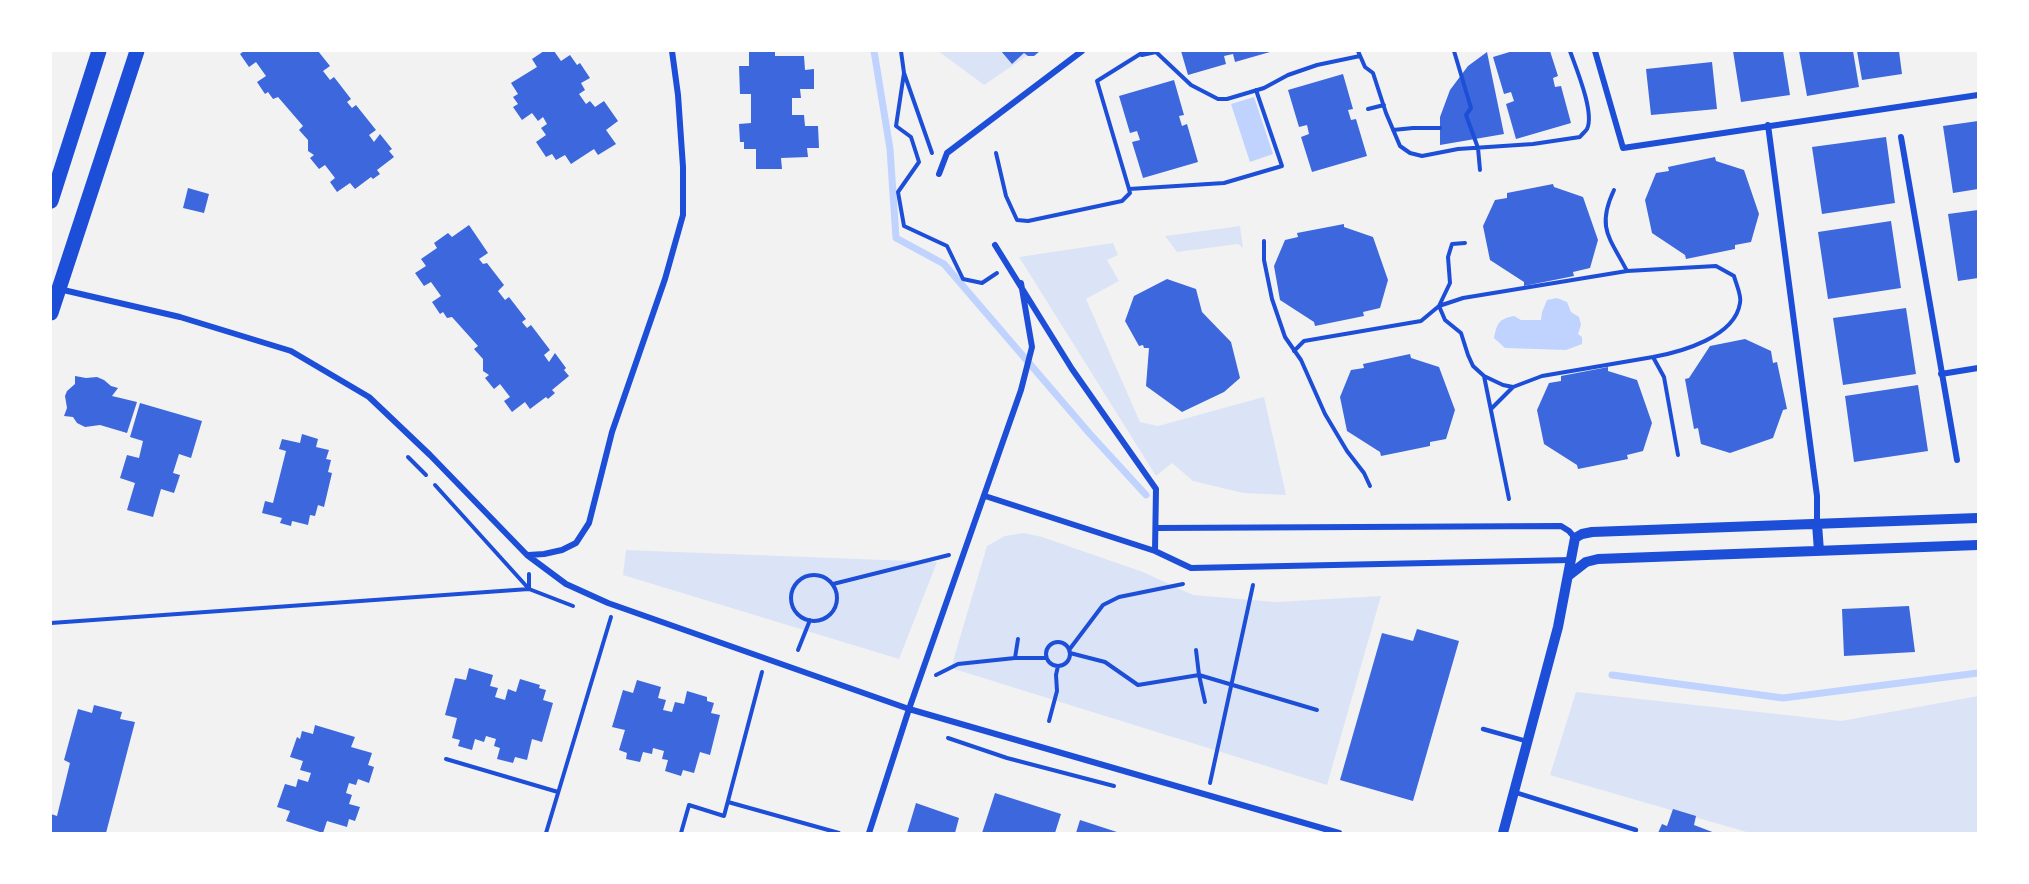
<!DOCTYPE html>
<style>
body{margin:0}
#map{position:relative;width:2029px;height:884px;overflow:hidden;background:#f2f2f2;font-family:"IBM Plex Serif",serif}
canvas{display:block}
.frame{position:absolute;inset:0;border:52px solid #fff;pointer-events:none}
</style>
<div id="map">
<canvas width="2029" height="884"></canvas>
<div class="frame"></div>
</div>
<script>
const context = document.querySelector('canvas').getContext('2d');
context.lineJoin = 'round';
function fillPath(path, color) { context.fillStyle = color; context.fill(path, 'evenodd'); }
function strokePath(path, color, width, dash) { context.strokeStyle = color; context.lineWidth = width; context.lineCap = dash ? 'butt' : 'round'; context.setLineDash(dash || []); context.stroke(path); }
fillPath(new Path2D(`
 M938,51h96l-50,34z
 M1240,226l3,22 -5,-4 -61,8 -12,-16z
 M1113,243l5,12 -11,5 12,21 -33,18 54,123 18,4 106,-29 22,98 -43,-2 -50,-12 -21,-18 -16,13 -137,-219z
 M1024,533l18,4 101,35 50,23 83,7 105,-6 -54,189 -376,-117 36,-122 18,-10z
 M626,550l311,12 -38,97 -276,-84z
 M1576,692l265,29 137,-25v137h-228l-200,-58z`), '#dbe4f7');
fillPath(new Path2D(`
 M1254,97l19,57 -23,8 -19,-58z
 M1557,298l10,4 4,10 8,5 2,8 -3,9 4,3v7l-16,6 -61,-2 -11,-10c3,-15 5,-19 20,-22l7,4h20l1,-8 5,-12z`), '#bfd3fe');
strokePath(new Path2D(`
 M874,51l16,98 6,89 48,26 146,170 56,61
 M1612,675l171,23 195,-25`), '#bfd3fe', 7);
fillPath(new Path2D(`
 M244,51h74l12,15 -7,5 7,9 4,-3 17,22 -4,3 5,6 4,-3 20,25 -7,5 5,7 6,-8 12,15 -3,2 5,6 -17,13 3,4 -7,5 -2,-2 -16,12 -5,-6 -13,9 -7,-10 5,-4 -10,-13 -6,4 -9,-11 4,-3 -6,-4v-11l-9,-10 4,-4 -25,-29 -5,2 -5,-7 -3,2 -8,-12 9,-6 -10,-14 -7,5 -9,-13z
 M544,51h10l7,10 9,-6 7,10 3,-2 10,15 -9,5 4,7 -6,4 7,10 4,-3 5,6 9,-6 14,20 -12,9 10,14 -18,11 -4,-6 -23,15 -6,-9 -9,5 -4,-6 -6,3 -10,-15 10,-7 -5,-7 6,-4 -4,-7 -5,4 -6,-8 -10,7 -9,-13 5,-3 -5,-7 5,-3 -7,-11 26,-16 -5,-8z
 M749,51h26v5h29l1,14 9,-1v20h-14l1,9h-9v17h12l1,11h13l1,22h-12l1,9 -27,1 1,11h-26v-20h-12v-7h-4l-1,-18 12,-1v-29h-11l-1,-28h10z
 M1001,51h39l-6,5h-6l-4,-3 -12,11z
 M1181,51h89v1l-35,10 -2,-8 -9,2 2,8 -38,11z
 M1513,51h37l8,25 -5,2 2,9 6,-1 10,37 -55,16 -10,-35 8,-3 -3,-9 -7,2 -11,-37z
 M1733,51h50l7,44 -49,7z
 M1799,51h54l6,36 -52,9z
 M1857,51h42l3,23 -40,6z
 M1487,52l17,82 -64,11v-28l10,-27 18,-24z
 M1712,62l5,47 -66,6 -5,-46z
 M1343,74l10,35 -5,1 3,10 5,-1 11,37 -55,16 -11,-35 8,-3 -2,-9 -8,2 -11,-37z
 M1174,80l10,35 -5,1 3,10 5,-2 11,38 -55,16 -11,-36 8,-2 -3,-9 -7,2 -11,-37z
 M1978,121v68l-25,4 -10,-67z
 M1886,137l9,66 -73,11 -10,-67z
 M1715,157l1,4 28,9 15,44 -8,28 -16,3v4l-49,10 -1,-4 -33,-22 -7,-33 11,-27 13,-2 -1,-4z
 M1553,184l1,3 29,10 15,43 -8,28 -17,4 1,4 -50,10v-4l-34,-22 -7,-34 12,-26 12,-2v-5z
 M188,188l21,6 -5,19 -21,-5z
 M1978,210v68l-20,3 -10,-67z
 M1891,221l10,67 -73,11 -10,-67z
 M1344,224v3l29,10 15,43 -8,28 -17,4 1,4 -49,10 -1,-4 -34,-22 -6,-34 11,-26 13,-3 -1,-4z
 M469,225l19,28 -9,6 4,5 4,-1 17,22 -6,6 7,9 4,-3 17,22 -4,3 5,6 4,-3 19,25 -6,5 5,7 6,-9 11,15 -2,2 5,6 -17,14 3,3 -7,6 -2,-2 -16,12 -5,-7 -13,10 -8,-11 6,-4 -10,-13 -6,5 -9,-11 4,-3 -6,-4v-12l-9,-10 4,-3 -26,-29 -5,1 -4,-6 -3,2 -8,-12 9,-6 -10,-14 -7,4 -9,-13 11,-7 -5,-7 16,-11 -3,-5 14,-10 4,4z
 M1167,279l29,10 6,23 29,30 9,36 -16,14 -42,20 -36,-26 3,-38h-5l-1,-3 -4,1 -14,-25 9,-25z
 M1906,308l10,66 -73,11 -10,-67z
 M1745,339l26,12 2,12 4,-1 10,47 -4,1 -10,28 -43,15 -29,-9 -3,-16 -4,1 -9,-50 4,-1 21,-32z
 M1410,354l1,4 28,9 16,43 -9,29 -16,3v4l-49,10 -1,-4 -33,-21 -7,-34 11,-27 13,-2 -1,-4z
 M1608,367v4l29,9 15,43 -9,28 -16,4 1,4 -50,10 -1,-4 -33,-21 -7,-34 12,-27 12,-2v-5z
 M75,376l11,2 11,-1 7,3 7,6 7,2 -6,8 25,6 -10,31 -27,-8 -15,2 -8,-4 -4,-6 -9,-1 3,-8 -2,-12 2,-5 8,-7z
 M1918,385l10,66 -74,11 -9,-66z
 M140,403l62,18 -11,37 -12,-4 -6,19 7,2 -6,18 -13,-4 -8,28 -26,-7 8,-27 -15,-5 7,-23 12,3 4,-17 -13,-4z
 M302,434l16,5 -2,8 13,3 -3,9 5,1 -3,12 4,1 -8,34 -6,-2 -3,11 -5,-1 -2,10 -16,-4 -1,5 -11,-3 2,-5 -20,-5 3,-12 8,2 13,-52 -7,-2 3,-10 18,4z
 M1909,606l6,46 -71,4 -2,-47z
 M1417,629l42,12 -46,160 -73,-21 42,-147 31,8z
 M469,668l24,7 -3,11 8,2 -3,9 10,3 3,-11 8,3 4,-13 20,6 -1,3 7,2 -3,10 10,3 -11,39 -10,-3 -5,21 -12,-3 -2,6 -16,-4 3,-11 -6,-2 2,-7 -10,-3 -2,6 -9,-3 -3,11 -14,-4 2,-6 -8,-2 5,-20 -12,-3 10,-37 11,2z
 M637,680l24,7 -3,11 8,2 -3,10 9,2 3,-10 9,2 3,-13 20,6v4l7,2 -3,10 9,2 -10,40 -10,-3 -6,21 -11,-3 -2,6 -16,-5 3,-11 -6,-1 2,-8 -11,-3 -1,6 -9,-2 -3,10 -14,-3 1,-6 -8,-3 6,-20 -13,-3 11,-37 10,3z
 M94,705l28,7 -2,7 15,3 -29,111h-55v-19l6,2 13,-53 -6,-3 14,-51 14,4z
 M315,725l40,12 -4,10 21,6 -4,12 6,2 -5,16 -11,-4 -2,6 -7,-2 -3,10 6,2 -3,9 11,3 -5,14 -6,-2 -2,8 -20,-6 -4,12 -37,-12 4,-10 -13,-4 8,-23 11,3 2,-8 10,3 3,-9 -11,-3 3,-9 -13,-4 7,-20 3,2 2,-8 11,3z
 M995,793l66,21 -6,19h-73z
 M916,803l43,15 -4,15h-48z
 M1673,809l23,7 -2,9 21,8h-57l4,-9 5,2z
 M1080,820l40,13h-44z`), '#3d67dc');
strokePath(new Path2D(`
 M901,51l3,22
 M1358,51l7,16 8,6 13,40 14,33 10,7 12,3 36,-7 75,-5 47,-7c2,-3 5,-5 7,-8 8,-16 -11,-61 -17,-78
 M1454,51l17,57 -5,7 12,33 2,22
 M1142,55l14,-3 35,33 27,14h9l37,-11 24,-13 29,-10 43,-9
 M1368,109l16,-4
 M1393,130l20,-2h27
 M932,153l-28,-80 -8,53 15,11 8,25 -21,30 6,34 43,20 16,33 19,4 15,-10
 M996,153l10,43 11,24 11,1 94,-20 8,-8 -1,-4 -32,-108 48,-30
 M1129,189l95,-6 58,-17 -26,-76
 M1264,241v19l8,39 13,38 16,23 24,54 22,37 17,22 6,13
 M1627,271l89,-5 18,10c2,8 8,20 6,27 -5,34 -59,49 -87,54
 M1294,351l10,-10 117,-20 18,-15 11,-23 -2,-26 4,-13 13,-1
 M1484,376l19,9 10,2
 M1492,408l21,-21 29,-11 111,-19 11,20 14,78
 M408,457l18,18
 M435,485l94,104 44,17
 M1509,499l-25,-123 -11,-10 -5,-11 -7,-22 -16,-13 -6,-14 24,-8 164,-27c-17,-33 -31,-43 -13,-81
 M791 598a23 23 0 1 1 46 0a23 23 0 1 1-46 0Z
 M833,584l116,-29
 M51,623l478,-34v-15
 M1046 654a12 12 0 1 1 24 0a12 12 0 1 1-24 0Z
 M798,650l12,-30
 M1069,650l34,-45 16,-8 64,-13
 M1196,650l3,25 6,27
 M1070,653l35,9 33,23 61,-10 118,35
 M1015,658l3,-19
 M936,675l22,-11 57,-6h31
 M1049,721l8,-30 -1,-16 2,-9
 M948,738l59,20 107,28
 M446,759l112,33
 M1210,783l43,-198
 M728,802l111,31
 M546,833l65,-216
 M681,833l8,-28 35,11 38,-144`), '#1d4ed8', 4);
strokePath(new Path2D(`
 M1483,729l43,12
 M1514,792l122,38`), '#1d4ed8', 4.5);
strokePath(new Path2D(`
 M1595,51l28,97 355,-53
 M1768,125l49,371v28
 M1901,137l56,323
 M939,174l8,-21 135,-102
 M995,245l77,124 84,120 -1,62
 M59,289l121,28 111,34 78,46 61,58 97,100 39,29 42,19 301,106 430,124
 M1941,374l37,-6
 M985,496l170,55 36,17 380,-8
 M1156,528l405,-2 8,5 6,7
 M528,555l16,-1 18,-4 14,-7 13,-20 23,-91 53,-153 18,-64v-48l-5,-72 -6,-44
 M869,833l40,-124 112,-319 11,-43 -11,-64`), '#1d4ed8', 6);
strokePath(new Path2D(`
 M1817,524l2,27
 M1568,576l18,-14 12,-3 380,-14
 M1503,833l55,-206 17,-89 7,-4 10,-2 386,-14`), '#1d4ed8', 10);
strokePath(new Path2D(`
 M51,201l48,-150
 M51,313l86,-262`), '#1d4ed8', 15);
</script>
